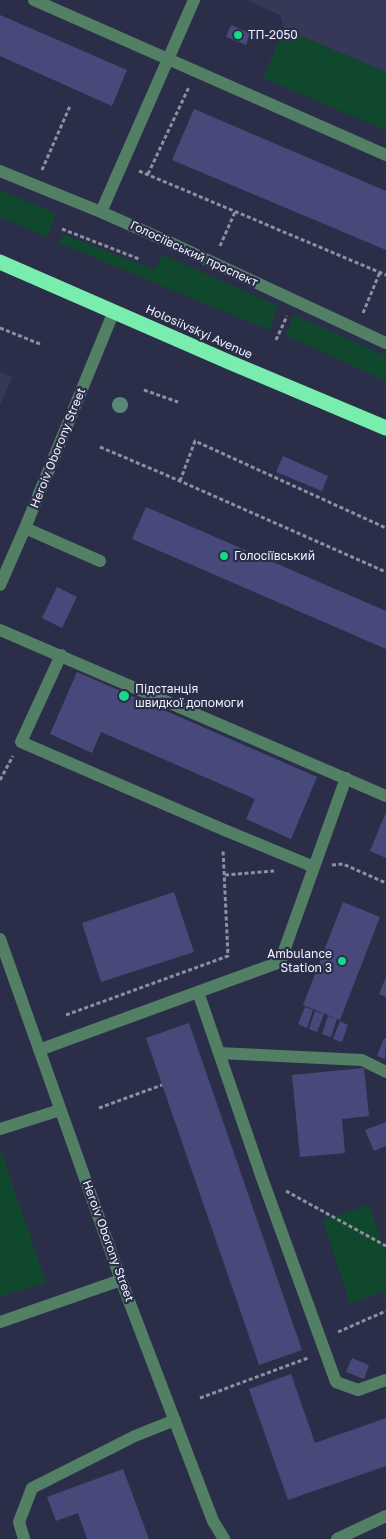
<!DOCTYPE html>
<meta charset="utf-8">
<style>
body{margin:0}
canvas{display:block;background:#2b2e48}
</style>
<canvas width="386" height="1539"></canvas>
<script>
const context = document.querySelector('canvas').getContext('2d');
context.lineJoin = 'round';
function fillPath(path, color) { context.fillStyle = color; context.fill(path, 'evenodd'); }
function strokePath(path, color, width, dash) { context.strokeStyle = color; context.lineWidth = width; context.lineCap = dash ? 'butt' : 'round'; context.setLineDash(dash || []); context.stroke(path); }
function label(font, color, halo, rows, align = 'center') {
  context.font = font + ' "Golos Text",sans-serif'; context.lineWidth = 4.5; context.setLineDash([]); context.textBaseline = 'middle'; context.strokeStyle = halo; context.fillStyle = color; for (const [text, x, y, turn = 0] of rows) {
    context.save(); context.translate(x, y); context.rotate((+turn || 0) * Math.PI / 180); context.textAlign = isNaN(turn) ? turn : align; if (halo) context.strokeText(text, 0, 0); context.fillText(text, 0, 0); context.restore();
  }
}
fillPath(new Path2D(`
 M247,0h139v72l-102,-43 -4,-14z
 M0,372l12,5 -12,28z`), '#353857');
fillPath(new Path2D(`
 M284,29l102,43v58l-123,-52z
 M0,190l56,24 -9,23 -47,-20z
 M63,234l92,36 8,-15 115,51 -9,24 -210,-87z
 M294,315l92,41v25l-101,-46z
 M0,1148l46,134 -46,15z
 M369,1205l17,50v36l-36,12 -27,-83z`), '#10482d');
fillPath(new Path2D(`
 M0,15l127,55 -15,36 -112,-50z
 M231,25l19,8 -4,12 -20,-8z
 M194,109l192,82v59l-214,-90z
 M283,456l45,20 -6,15 -46,-19z
 M146,507l240,104v38l-254,-110z
 M57,587l20,10 -15,31 -20,-10z
 M77,672l240,105 -26,62 -45,-20 9,-20 -154,-67 -9,21 -42,-19z
 M386,812v46l-16,-7z
 M174,892l20,60 -93,30 -19,-59z
 M343,902l37,15 -40,103 -37,-15z
 M386,977v20l-7,-3z
 M305,1007l8,3 -6,18 -9,-4z
 M315,1011l9,3 -7,18 -8,-3z
 M328,1016l9,3 -6,18 -9,-3z
 M340,1021l8,4 -6,17 -9,-3z
 M189,1023l113,327 -43,15 -113,-327z
 M384,1038l2,1 -1,20 -8,-3z
 M364,1068l5,48 -27,3 3,34 -45,4 -8,-82z
 M386,1122v24l-12,5 -9,-21z
 M352,1358l17,7 -5,14 -18,-7z
 M291,1374l24,69 71,-25v48l-98,34 -39,-111z
 M123,1469l26,70h-62l-9,-26 -22,8 -9,-24z`), '#46497a');
strokePath(new Path2D(`
 M42,170l28,-64
 M139,171l247,104
 M148,174l41,-87
 M62,229l77,30
 M220,246l15,-34
 M363,313l17,-41
 M0,328l40,16
 M276,340l11,-24
 M144,390l34,12
 M100,447l80,34 206,91
 M180,481l15,-40 191,87
 M0,780l13,-24
 M332,865l11,-1 43,19
 M225,875l49,-4
 M66,1015l162,-59 -5,-106
 M99,1108l63,-23
 M286,1191l100,55
 M338,1332l48,-21
 M200,1398l108,-40`), '#8d90a2', 3, [4, 2.5]);
strokePath(new Path2D(`
 M34,0l352,155
 M0,171l101,41 70,31 215,100
 M101,212l93,-212
 M25,528l75,33
 M0,585l25,-57 89,-217
 M0,630l386,166
 M61,655l-40,87 201,87 92,38
 M0,939l121,341 92,241 11,18
 M198,992l64,186 74,204 22,8 28,-10
 M39,1050l241,-88 66,-184
 M219,1053l143,7 24,12
 M0,1129l60,-19
 M0,1322l121,-42
 M24,1539l-5,-17 13,-34 103,-52 40,-16
 M337,1539l49,-23`), '#537f65', 12);
strokePath(new Path2D(`
 M0,262l229,100 157,66`), '#78edad', 15);
context.fillStyle = '#58897a';
for (const [x, y] of [
 [120,405]
]) { context.beginPath(); context.arc(x, y, 8, 0, 2 * Math.PI); context.fill(); }
for (const [x, y, r, color] of [
 [238,35,5,"#18d989"],
 [224,556,5,"#18d989"],
 [124,696,6,"#18d989"],
 [342,961,5,"#18d989"]
]) { const dot = new Path2D(); dot.arc(x, y, r, 0, 2 * Math.PI); context.fillStyle = color; context.fill(dot); strokePath(dot, '#2b2e48', 2); }
label('12px', '#f0f2fc', '#2b2e48', [
 ["ТП-2050",248,35],
 ["Голосіївський",234,556],
 ["Підстанція",135,689],
 ["швидкої допомоги",135,703],
 ["Ambulance",332,954,"right"],
 ["Station 3",332,968,"right"]
], 'left');
label('12px', '#f0f2fc', '#2b2e48', [
 ["Голосіївський проспект",194,254,25],
 ["Holosiivskyi Avenue",199,332,24],
 ["Heroiv Oborony Street",58,448,-68],
 ["Heroiv Oborony Street",108,1241,70]
]);
</script>
